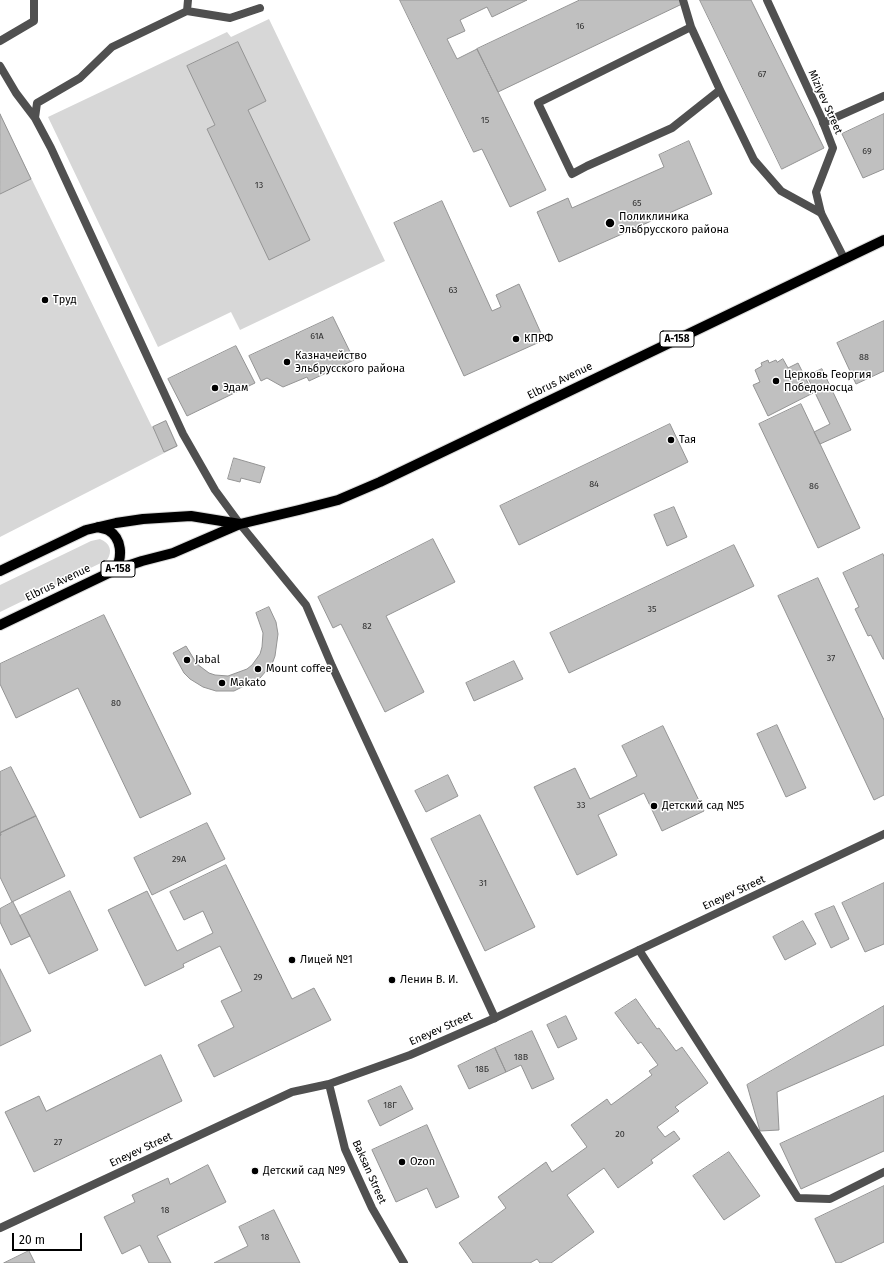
<!DOCTYPE html>
<meta charset="utf-8">
<style>
body{margin:0}
#map{position:relative;width:884px;height:1263px;overflow:hidden;background:#fff;font-family:"Fira Sans",sans-serif}
canvas{display:block}
.scale{position:absolute;left:12px;top:1233px;width:70px;height:18px;box-sizing:border-box;border:2px solid #000;border-top:0;padding-left:5px;font-size:12px;line-height:14px;white-space:nowrap;color:#000;-webkit-text-stroke:3px #fff;paint-order:stroke}
</style>
<div id="map">
<canvas width="884" height="1263"></canvas>
<div class="scale">20 m</div>
</div>
<script>
const context = document.querySelector('canvas').getContext('2d');
context.lineJoin = 'round';
function fillPath(path, color) { context.fillStyle = color; context.fill(path, 'evenodd'); }
function strokePath(path, color, width, dash) { context.strokeStyle = color; context.lineWidth = width; context.lineCap = dash ? 'butt' : 'round'; context.setLineDash(dash || []); context.stroke(path); }
function label(font, color, halo, rows, align = 'center') {
  context.font = font + ' "Fira Sans",sans-serif'; context.lineWidth = 3; context.setLineDash([]); context.textBaseline = 'middle'; context.strokeStyle = halo; context.fillStyle = color; for (const [text, x, y, turn = 0] of rows) {
    context.save(); context.translate(x, y); context.rotate((+turn || 0) * Math.PI / 180); context.textAlign = isNaN(turn) ? turn : align; if (halo) context.strokeText(text, 0, 0); context.fillText(text, 0, 0); context.restore();
  }
}
fillPath(new Path2D(`
 M269,19l116,242 -145,69 -9,-18 -73,35 -110,-230 179,-85 4,5z
 M0,114l152,313 14,-7 12,26 -178,91z
 M100,539c10,4 13,12 7,21l-107,52v-27l91,-44z`), '#d7d7d7');
const building = new Path2D(`
 M400,0h127l-35,17 -5,-10 -27,13 5,11 -18,8 10,20 20,-10 69,141 -36,17 -28,-58 -8,3z
 M580,0h100l2,4 -184,88 -21,-43z
 M700,0h51l73,148 -42,21z
 M238,42l28,59 -18,9 62,130 -41,20 -62,-131 8,-4 -28,-59z
 M0,114l31,65 -31,15z
 M884,114v55l-21,9 -21,-44z
 M689,141l23,53 -153,68 -22,-50 31,-14 4,10 92,-41 -5,-12z
 M442,201l50,110 9,-4 -5,-12 23,-11 25,56 -80,36 -70,-153z
 M333,317l21,43 -45,21 -2,-4 -24,10 -16,-9 -6,3 -12,-25z
 M884,321v50l-28,13 -19,-41z
 M236,346l19,37 -68,33 -19,-37z
 M783,359l5,9 10,-5 15,30 -45,23 -15,-31 7,-3 -5,-12 7,-4 -1,-3 7,-3 1,3 7,-3 1,2z
 M822,369l29,61 -31,14 -6,-12 16,-8 -23,-48z
 M801,404l59,124 -42,20 -59,-124z
 M166,421l11,25 -13,6 -11,-25z
 M670,424l18,38 -169,83 -19,-39z
 M234,458l31,9 -5,16 -19,-5 -1,4 -12,-3z
 M674,507l13,30 -20,9 -13,-31z
 M433,539l22,43 -69,34 38,76 -39,20 -44,-88 -8,4 -15,-31z
 M734,545l20,41 -185,87 -19,-40z
 M883,554l1,3v102h-1l-12,-24 -3,1 -13,-27 4,-2 -16,-34z
 M818,578l66,142v75l-10,5 -96,-204z
 M269,607l7,15 2,12 -3,22 -3,8 -12,14 -26,13h-18l-13,-4 -13,-8 -6,-6 -11,-20 13,-7 11,18 12,9 6,2 13,1 19,-7 5,-4 8,-11 2,-7 1,-14 -7,-20z
 M104,615l87,179 -51,24 -62,-130 -62,30 -16,-34v-20z
 M514,661l9,18 -49,22 -8,-18z
 M777,725l29,63 -20,9 -29,-63z
 M663,726l41,85 -42,20 -18,-38 -46,22 19,40 -40,20 -43,-88 41,-19 15,31 47,-23 -15,-30z
 M11,767l25,49 -36,17 1,2 -1,1v-64z
 M448,775l10,21 -32,16 -11,-21z
 M480,815l55,112 -50,24 -54,-112z
 M36,816l29,60 -53,26 -12,-25v-41l1,-1 -1,-2z
 M207,823l18,36 -73,36 -18,-37z
 M226,865l66,134 22,-11 17,32 -117,57 -16,-32 36,-18 -13,-26 21,-10 -22,-45 -37,18 1,3 -39,19 -37,-76 39,-19 30,60 36,-18 -10,-22 -19,9 -14,-28z
 M884,883v61l-19,8 -23,-49z
 M70,891l28,59 -49,24 -29,-58z
 M13,902l17,34 -19,9 -11,-23v-13z
 M834,906l15,33 -18,9 -16,-34z
 M803,921l13,23 -31,16 -12,-23z
 M0,969l31,62 -31,15z
 M636,999l21,30 2,-1 17,23 6,-4 26,36 -33,24 4,4 -22,16 8,10 9,-6 6,8 -29,21 2,3 -35,25 -14,-20 -37,27 27,37 -43,31h-11l-3,-4 -7,4h-57l-14,-20 47,-35 -8,-11 48,-35 6,10 35,-25 -16,-22 36,-26 4,6 41,-30 -3,-4 9,-6 -17,-23 -3,2 -23,-31z
 M884,1006v39l-107,47 2,38 -19,1 -13,-46z
 M566,1016l11,23 -19,9 -11,-23z
 M532,1031l22,48 -22,10 -11,-24 -15,7 -11,-24z
 M495,1048l11,24 -37,17 -11,-23z
 M161,1055l21,46 -148,71 -29,-60 34,-16 7,15z
 M401,1086l12,23 -33,17 -12,-25z
 M884,1096v55l-83,38 -21,-45z
 M427,1125l32,72 -23,11 -9,-20 -31,14 -24,-52z
 M729,1152l31,44 -36,24 -31,-44z
 M208,1165l18,37 -69,34 14,27h-22l-9,-18 -18,9 -18,-37 31,-15 -3,-7 36,-17 2,6z
 M884,1186v56l-44,21h-4l-21,-44z
 M274,1210l26,53h-86l34,-17 -9,-19z
 M29,1251l6,12h-31z`);
fillPath(building, '#c0c0c0');
strokePath(building, '#949494', 1);
const primary = new Path2D(`
 M98,527c3,1 7,2 10,3 14,8 15,27 7,40
 M0,571l86,-41 30,-7 27,-4 48,-3 49,8
 M0,625l115,-55 27,-9 31,-8 67,-29 59,-14 39,-10 42,-18 504,-242`);
strokePath(primary, '#dbdbdb', 12);
strokePath(new Path2D(`
 M188,0l-1,11 -75,36 -32,31 -43,25 -2,15 16,30 132,286 32,56 25,34 66,81 26,61 163,352
 M683,0l8,27 29,63 34,70 27,31 40,22
 M187,11l43,7 30,-10
 M691,27l-153,76 34,71 15,-8 85,-38 48,-38
 M0,41l34,-20v-21
 M0,66l16,27 19,25
 M823,123l61,-27
 M639,950l159,248 32,1 54,-27`), '#505050', 8);
strokePath(new Path2D(`
 M767,0l54,117 12,31 -17,44 5,21 23,45
 M329,1084l16,65 27,59 32,55
 M0,1228l292,-136 37,-8 81,-29 85,-37 389,-184`), '#505050', 8);
strokePath(primary, '#000', 10);
for (const [x, y, r, color] of [
 [610,223,5,"#000"],
 [45,300,4,"#000"],
 [516,339,4,"#000"],
 [287,362,4,"#000"],
 [776,381,4,"#000"],
 [215,388,4,"#000"],
 [671,440,4,"#000"],
 [187,660,4,"#000"],
 [258,669,4,"#000"],
 [222,683,4,"#000"],
 [654,806,4,"#000"],
 [292,960,4,"#000"],
 [392,980,4,"#000"],
 [402,1162,4,"#000"],
 [255,1171,4,"#000"]
]) { const dot = new Path2D(); dot.arc(x, y, r, 0, 2 * Math.PI); context.fillStyle = color; context.fill(dot); strokePath(dot, '#fff', 1.5); }
label('9px', '#303030', null, [
 ["16",580,26],
 ["67",762,74],
 ["15",485,120],
 ["69",867,151],
 ["13",259,185],
 ["65",637,203],
 ["63",453,290],
 ["61А",317,336],
 ["88",864,357],
 ["84",594,484],
 ["86",814,486],
 ["35",652,609],
 ["82",367,626],
 ["37",831,658],
 ["80",116,703],
 ["33",581,805],
 ["29А",179,859],
 ["31",483,883],
 ["29",258,977],
 ["18В",521,1057],
 ["18Б",482,1069],
 ["18Г",390,1105],
 ["20",620,1134],
 ["27",58,1142],
 ["18",165,1210],
 ["18",265,1237]
]);
for (const [x, y, w] of [
 [677,339,34],
 [118,569,34]
]) { const box = new Path2D(); box.roundRect(x - w / 2, y - 8, w, 16, 3); context.fillStyle = '#fff'; context.fill(box); strokePath(box, '#000', 1); }
label('bold 10px', '#000', null, [
 ["А-158",677,339],
 ["А-158",118,569]
]);
label('11px', '#000', '#fff', [
 ["Miziyev Street",825,102,66],
 ["Elbrus Avenue",560,381,-26],
 ["Elbrus Avenue",58,583,-26],
 ["Eneyev Street",734,893,-25],
 ["Eneyev Street",441,1029,-24],
 ["Eneyev Street",141,1150,-25],
 ["Baksan Street",369,1172,66]
]);
label('11px', '#000', '#fff', [
 ["Поликлиника",619,217],
 ["Эльбрусского района",619,230],
 ["Труд",53,300],
 ["КПРФ",524,339],
 ["Казначейство",295,356],
 ["Эльбрусского района",295,369],
 ["Церковь Георгия",784,375],
 ["Победоносца",784,388],
 ["Эдам",223,388],
 ["Тая",679,440],
 ["Jabal",195,660],
 ["Mount coffee",266,669],
 ["Мakato",230,683],
 ["Детский сад №5",662,806],
 ["Лицей №1",300,960],
 ["Ленин В. И.",400,980],
 ["Ozon",410,1162],
 ["Детский сад №9",263,1171]
], 'left');
</script>
